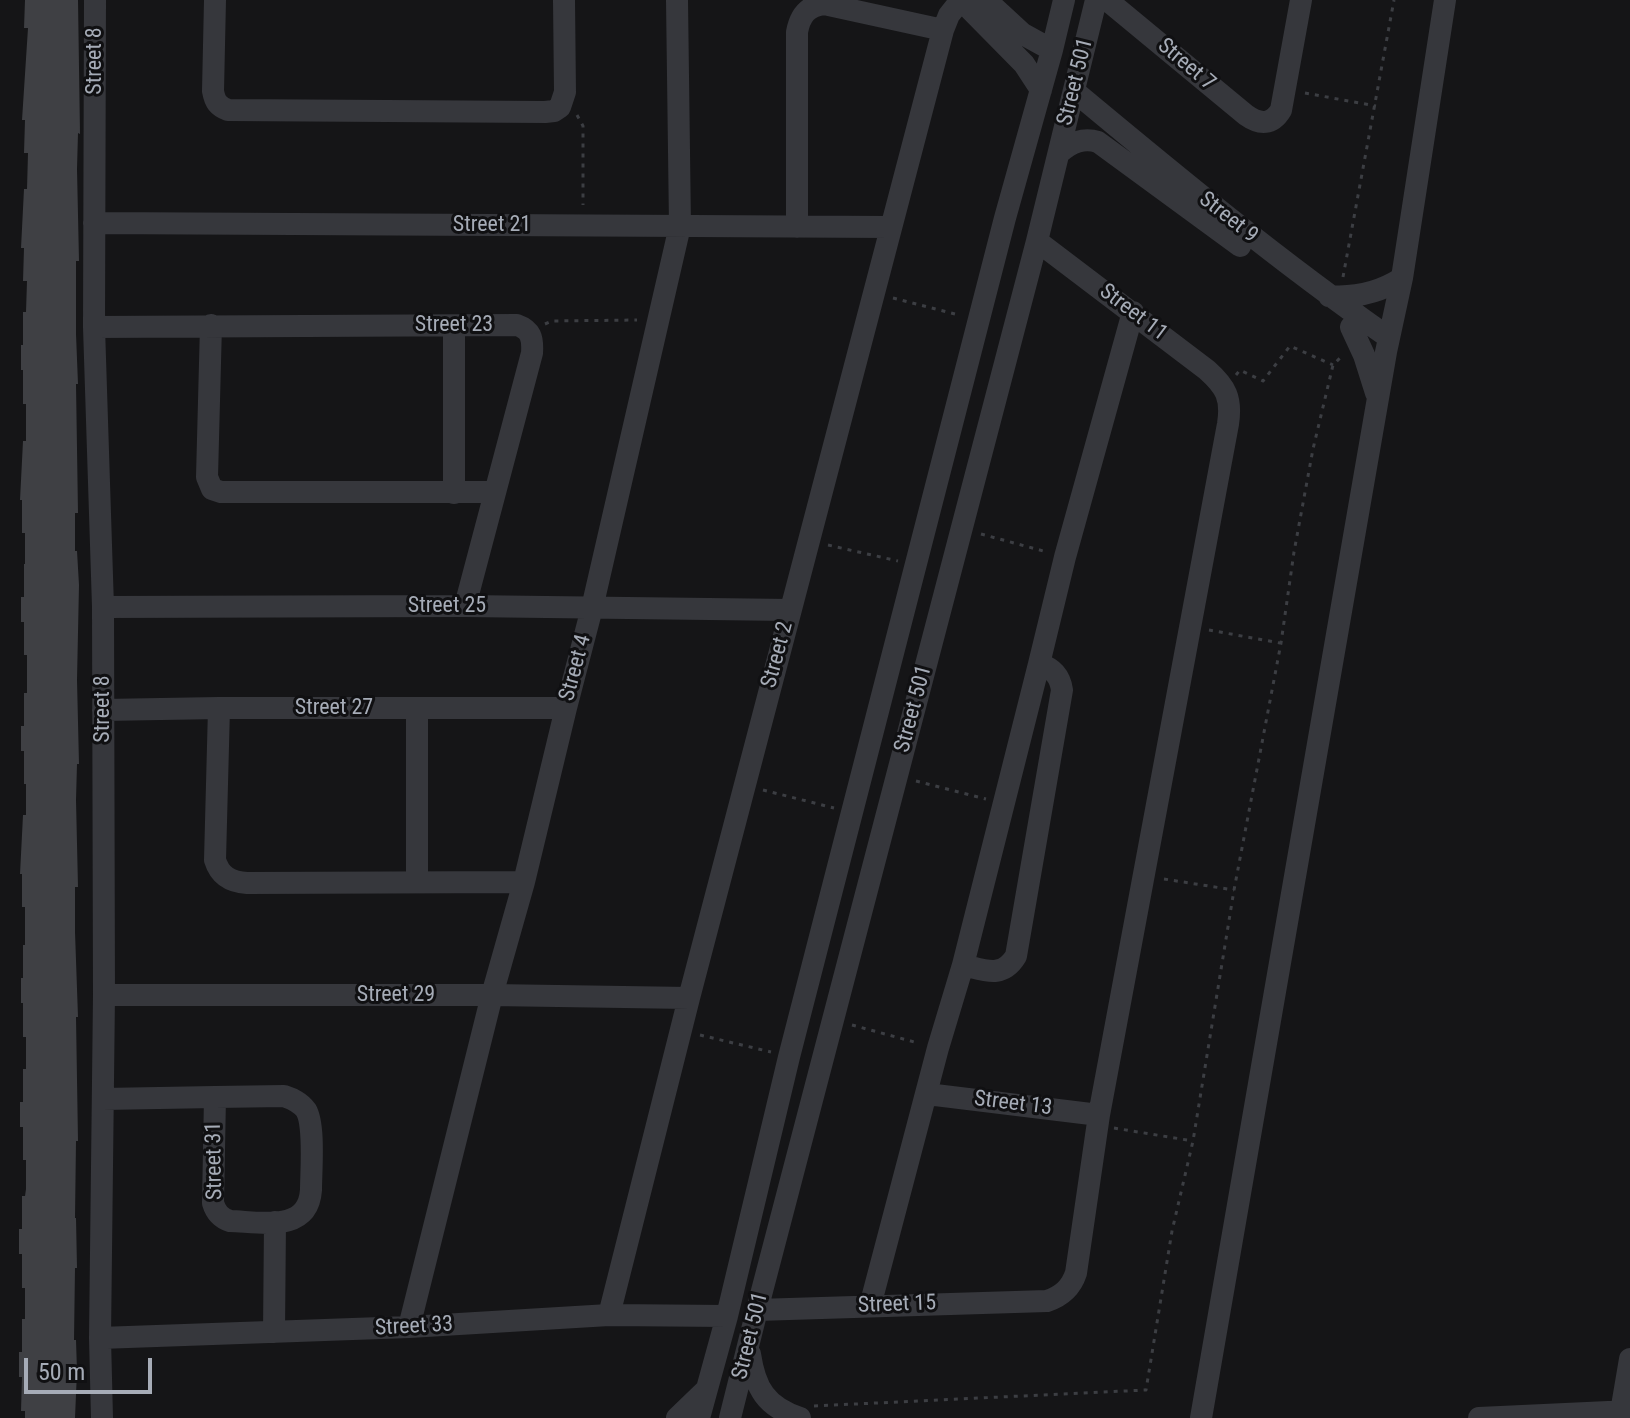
<!DOCTYPE html>
<style>
body{margin:0}
#map{position:relative;width:1630px;height:1418px;overflow:hidden;background:#151517;font-family:"Roboto Condensed",sans-serif}
canvas{display:block}
.scale{position:absolute;left:24px;top:1358px;width:128px;height:36px;box-sizing:border-box;border:4px solid #a6acb7;border-top:0;padding-left:10px;font-size:24px;line-height:28px;white-space:nowrap;color:#a6acb7;-webkit-text-stroke:6px #101012;paint-order:stroke}
</style>
<div id="map">
<canvas width="1630" height="1418"></canvas>
<div class="scale">50 m</div>
</div>
<script>
const context = document.querySelector('canvas').getContext('2d');
context.lineJoin = 'round';
function fillPath(path, color) { context.fillStyle = color; context.fill(path, 'evenodd'); }
function strokePath(path, color, width, dash) { context.strokeStyle = color; context.lineWidth = width; context.lineCap = dash ? 'butt' : 'round'; context.setLineDash(dash || []); context.stroke(path); }
function label(font, color, halo, rows, align = 'center') {
  context.font = font + ' "Roboto Condensed",sans-serif'; context.lineWidth = 6; context.setLineDash([]); context.textBaseline = 'middle'; context.strokeStyle = halo; context.fillStyle = color; for (const [text, x, y, turn = 0] of rows) {
    context.save(); context.translate(x, y); context.rotate((+turn || 0) * Math.PI / 180); context.textAlign = isNaN(turn) ? turn : align; if (halo) context.strokeText(text, 0, 0); context.fillText(text, 0, 0); context.restore();
  }
}
fillPath(new Path2D(`
 M25,0h53l2,134 -2,-1 -1,36 2,92h-3v73l2,50h-2l2,129h-3v38h2l2,34 -2,95 2,84h-2l-1,36 2,87h-3v45l3,85h-2l2,124h-2l-1,77h1l1,50h-2l-1,72h2l1,31 -2,47h-50v-7h-4l1,-34h-3v-25h3v-33h3v-31h-3v-34h-3v-25h3v-33h3l1,-7v-29h-3v-33h-3v-25h3v-33h3v-32h-3v-34h-2v-25h2v-33h2v-38h-3v-33h-2l3,-59h3v-31h-2v-33h-3v-25h3v-33h3v-38h-3v-33h-3v-25h3v-33h1v-31h-3v-33h-2l3,-59h3v-37h-3v-34h-2v-25h2v-33h3l1,-31h-4l1,-33h-3l3,-59h3l1,-36h-4l1,-33h-3l6,-92h-4z`), '#3f4044');
strokePath(new Path2D(`
 M1305,93l71,13
 M577,115l6,11v79
 M1343,277l51,-277
 M893,298l66,17
 M545,324l7,-3 85,-1
 M1236,375l4,-5 23,11 27,-35 43,19
 M981,534l66,18
 M828,545l70,16
 M1209,630l71,13
 M916,781l70,18
 M763,790l71,18
 M1164,879l70,11
 M852,1025l66,18
 M700,1035l71,17
 M1114,1128l79,13
 M814,1406l332,-16 26,-159 21,-90 41,-251 47,-247 13,-91 19,-103 20,-84 9,-9`), '#3c3e43', 3, [4, 6]);
strokePath(new Path2D(`
 M95,0l-1,327 9,280 1,388 -4,343 2,80
 M215,0l-2,91c2,11 5,15 15,19l317,2 9,-1 6,-4 5,-15 -1,-92
 M986,0l37,34 29,16
 M1107,0l139,115c14,10 26,10 35,-5l20,-110
 M1074,91c102,85 205,170 314,246
 M1059,153c12,-10 24,-16 39,-11l142,104
 M94,223l797,4
 M797,227v-195c3,-16 10,-26 27,-28l119,26
 M1329,296c27,2 50,-3 73,-18
 M211,325l-4,152 5,12 9,3h274
 M454,326v167
 M94,327l423,-2c14,5 16,13 15,28l-67,253
 M1351,327l13,28 12,38
 M103,607l362,-1 325,4
 M219,708l-4,152c5,16 15,22 32,23l277,-1
 M417,708v174
 M103,710l116,-2h347
 M963,965c22,5 39,14 53,-9l46,-266c-2,-14 -9,-22 -23,-26
 M104,995h388l197,3
 M927,1094l172,21
 M284,1096c9,3 16,6 22,14 9,15 5,61 5,80 -3,43 -50,32 -81,31 -9,-3 -14,-8 -17,-18l2,-106z
 M103,1099l112,-2
 M870,1306l68,-258 25,-83 76,-301 26,-107 68,-245
 M757,1310l290,-9c15,-5 24,-13 29,-28l23,-158 129,-691c4,-26 -2,-37 -21,-54l-170,-129
 M609,1315l80,-317 254,-968 6,-15 12,-15 63,64 17,26
 M409,1327l83,-332 32,-113 42,-174 26,-100 88,-382 -3,-226
 M274,1332l1,-110
 M100,1338l309,-11 200,-12 118,1
 M750,1354c5,34 16,53 50,64
 M1621,1412l9,-53
 M677,1418l28,-27
 M699,1418l28,-102 62,-259 216,-839 47,-168 12,-50
 M730,1418l27,-108 280,-1069 59,-241
 M1201,1418l185,-1066 16,-74 43,-278
 M1479,1418l151,-7`), '#36373c', 22);
label('22px', '#a6acb7', '#101012', [
 ["Street 8",95,61,-90],
 ["Street 7",1186,65,40],
 ["Street 501",1076,82,-76],
 ["Street 9",1228,218,38],
 ["Street 21",492,225],
 ["Street 11",1133,313,37],
 ["Street 23",454,325],
 ["Street 25",447,606],
 ["Street 2",778,655,-75],
 ["Street 4",576,668,-75],
 ["Street 27",334,708],
 ["Street 8",103,709,-90],
 ["Street 501",914,709,-75],
 ["Street 29",396,995],
 ["Street 13",1013,1104,7],
 ["Street 31",215,1161,-91],
 ["Street 15",897,1305,-2],
 ["Street 33",414,1327,-3],
 ["Street 501",751,1336,-76]
]);
</script>
